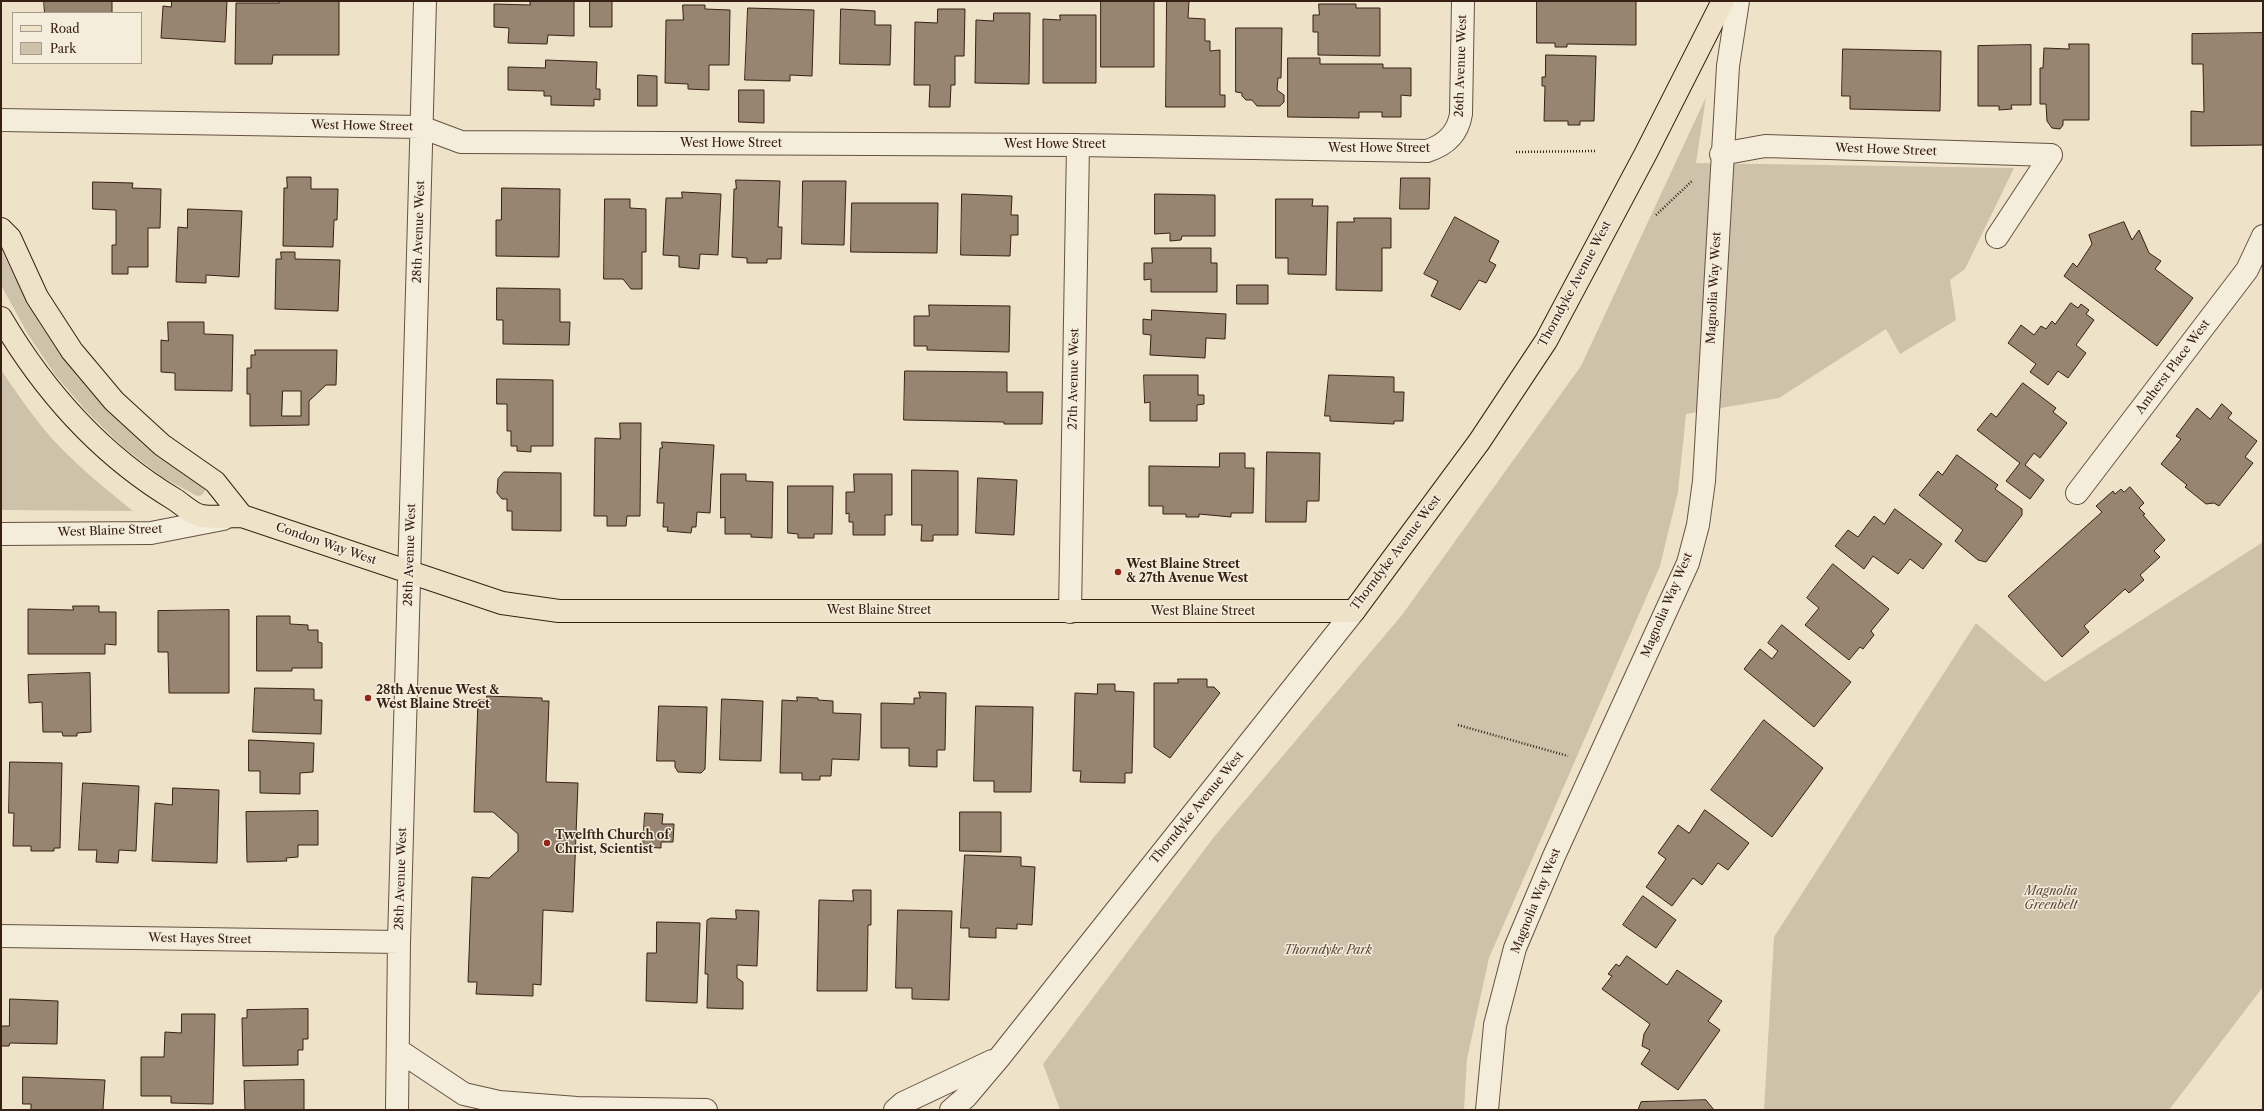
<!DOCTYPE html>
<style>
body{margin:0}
#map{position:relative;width:2264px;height:1111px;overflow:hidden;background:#eee3c9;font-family:"Libre Caslon Text",serif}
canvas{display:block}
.frame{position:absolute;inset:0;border:2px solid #382014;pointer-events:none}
.legend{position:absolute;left:12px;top:12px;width:130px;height:52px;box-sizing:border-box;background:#f4eddc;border:1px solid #a99b8c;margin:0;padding:5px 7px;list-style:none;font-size:12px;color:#382014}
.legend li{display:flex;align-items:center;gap:8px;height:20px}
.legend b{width:20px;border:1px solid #a99b8c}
</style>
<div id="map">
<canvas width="2264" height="1111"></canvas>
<div class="frame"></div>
<ul class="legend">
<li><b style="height:5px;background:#eee3c9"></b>Road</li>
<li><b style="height:11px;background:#cfc2aa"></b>Park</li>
</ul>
</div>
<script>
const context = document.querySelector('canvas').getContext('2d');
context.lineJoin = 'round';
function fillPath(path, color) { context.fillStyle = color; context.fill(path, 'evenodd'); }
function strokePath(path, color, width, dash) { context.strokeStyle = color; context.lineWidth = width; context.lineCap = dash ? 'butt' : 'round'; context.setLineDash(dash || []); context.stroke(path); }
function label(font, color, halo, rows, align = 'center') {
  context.font = font + ' "Libre Caslon Text",serif'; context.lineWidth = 3; context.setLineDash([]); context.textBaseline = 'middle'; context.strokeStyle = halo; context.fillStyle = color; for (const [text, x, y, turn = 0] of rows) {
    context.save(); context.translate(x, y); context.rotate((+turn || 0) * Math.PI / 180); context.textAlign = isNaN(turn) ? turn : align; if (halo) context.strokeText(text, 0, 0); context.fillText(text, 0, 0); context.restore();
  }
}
fillPath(new Path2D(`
 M1706,97l-10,66 318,5 -49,101 -15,11 6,40 -56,34 -14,-25 -107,69 -93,16 -8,78 -18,74 -171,392 -22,101 -3,51h-404l-17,-46 171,-227 188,-222 179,-249z
 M1,249c13,26 25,54 41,78 42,66 96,118 162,158l1,6 -3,4 -5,1 -35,-19 -39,-30 -35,-34 -32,-37 -27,-40 -28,-51z
 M1,370c18,26 36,53 58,76 23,24 48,44 74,65l-132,-1z
 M2263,542v445l-94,123h-405l10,-173 202,-314 69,59z`), '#cfc2aa');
const building = new Path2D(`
 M44,1h68v12h-67z
 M172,1h55l-2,41 -64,-4 2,-32 8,1z
 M279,1h60v54h-66l-1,9h-37l1,-61h43z
 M530,1h44v35l-26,-1 -1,9 -39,-1 1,-15 -15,-1v-23l36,1z
 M590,1h22v26h-22z
 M1101,1h53v66h-53z
 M1167,1h22l-1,17 17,1v22h5v10l10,-1v45h5v12h-59z
 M1537,1h99v44l-69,-1v3h-12v-4h-18z
 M1319,4h37v4h24v48l-62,-1v-23h-5v-17h6z
 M683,5h22v4l25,1 -1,55h-20v25l-21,-1v-5l-23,-1 1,-63h17z
 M748,8l66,2 -2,66 -22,-1v6l-45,-1z
 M841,9l34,2v14h16l-1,40 -50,-1z
 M938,9h27l-1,47h-9v29h-4l-1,22h-21l1,-22h-16l1,-63 22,1z
 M994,13h36l-1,71 -54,-1 1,-63 17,1z
 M1060,15h36v68h-53v-64l17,1z
 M1236,28h46l-1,50h-3l-1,12 7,5v7l-4,4h-23l-5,-6h-6l-4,-4v-3l-6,-1z
 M2263,33v112l-72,1v-35l13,1 -1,-48h-11v-30z
 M2069,44h20v76h-26v5l-3,4 -8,-1 -5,-7 -1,-17h-6v-36h3l1,-20 25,1z
 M2031,45v60h-20l1,4 -13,1v-4h-21v-60z
 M1843,49l98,2 -1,60 -90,-2v-13h-8z
 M1546,55l50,1 -2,65h-14v4h-12v-4h-24l1,-35h-3v-9h3z
 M1288,58h32v6h63v4h28v28l-10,-1v22h-19v-5h-23v6l-71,-1z
 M546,60l51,2 -1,27h4v11l-6,-1v7l-43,-1v-9h-7v-5l-36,-1v-23l37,1z
 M638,75l19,1v30h-19z
 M739,90h25v33l-25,-1z
 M287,177h24v12h27l-1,31h-3l-1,27 -50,-1 1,-58h3z
 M1401,178h29l-1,31h-29z
 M736,180l44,1 -2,46h4l-1,32h-14v4h-20v-5l-15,-1 2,-68h2z
 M803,181h43l-2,64 -42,-1z
 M93,182l40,1 -1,5 29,1 -1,39h-12v39h-20v7h-16v-29h4v-35l-23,-1z
 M502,188l58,1 -1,68 -63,-1v-36h5z
 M682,192l39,2 -3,61 -18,-1 -1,15 -20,-2v-11l-16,-1 3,-57h16z
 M962,194l50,2 -1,19h7v20h-7l-1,21 -49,-1z
 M1155,194l60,1v41h-33l-1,4 -11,1v-8l-15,1z
 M605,199h25v9l16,1v43h-4v37h-11l-8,-10h-19z
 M1276,199h37l-1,7h16l-2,69 -38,-1v-16h-12z
 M852,203h86l-1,50 -86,-1z
 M188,209l54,2 -3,66 -33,-2v8l-30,-1 2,-55 9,1z
 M1455,217l44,24 -10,20 7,4 -10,18 -7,-3 -19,30 -29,-14 7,-15 -14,-7z
 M1354,218h37v30h-9v43l-46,-1 1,-68h17z
 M2124,222l8,18 7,-10 10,23 12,8 -6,8 38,29 -36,48 -93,-70 9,-13 4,4 15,-23 -3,-9z
 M1152,248h59v15h6v29h-66v-13l-7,1v-17h8z
 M281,252h14v7l45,1 -2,51 -63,-2 1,-50h5z
 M1237,285h31v19h-31z
 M497,288l63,1v33h10l-1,23 -66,-1v-24h-6z
 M2071,303l7,5 3,-4 8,6 -3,4 8,6 -18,25 10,8 -18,25 -10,-7 -10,14 -18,-13 6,-8 -28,-21 13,-18 13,10 7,-9 5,3 6,-8 3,3z
 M929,305l81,1 -1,46 -82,-2v-4h-13v-30h15z
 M1152,310l74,4 -1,25 -19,-1 -1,20 -55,-3 1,-20 -8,-1v-15l8,1z
 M168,322h36v12l29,1 -1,56 -57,-1v-17l-14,-1v-32l7,1z
 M255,350h82l-1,35h-10l-17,16v24l-59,1v-32h-3v-26h4v-13h4zM283,391h18v25h-19z
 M905,371l102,1v20h36l-1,32h-38v-2l-100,-2z
 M1144,375h54v20h6v9l-7,1v16h-47v-19l-5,1z
 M1329,375l65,2v15h10l-1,29h-9v3l-64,-3v-5h-5z
 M497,379l56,1v66h-22v6l-14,-1v-5h-6v-15h-4v-27h-10z
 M2023,383l33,25 -3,4 14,11 -27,35 -6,-5 -9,12 19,15 -14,19 -24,-18 14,-18 -43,-33 14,-17 5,4z
 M2222,404l10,9 -4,5 29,23 -12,16 8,6 -34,43 -5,-3 -8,1 -21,-17 2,-2 -26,-21 20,-25 -5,-3 21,-28 13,11z
 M620,423h21l-1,93h-13l-1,10h-19v-10h-13l1,-78 25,1z
 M662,442l52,3 -4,68 -13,-1 -1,15h-4l-1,6 -24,-2 1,-4h-5l1,-24h-7l3,-55h2z
 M1267,452l53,1 -1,48h-12l-1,21h-40z
 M1220,453h25v15h9l-1,45h-22v4l-32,-3v3h-13v-3h-23v-8h-14v-40l70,1z
 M1957,455l41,30 -3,4 27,20v6l-36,47 -8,-2 -23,-19 8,-11 -44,-35 19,-24 4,4z
 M912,470l46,1v64h-25v6h-12l1,-16h-10z
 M504,472l57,1v58l-49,-1v-19h-5v-12h-5l-5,-6 1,-14z
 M721,474h25v7l27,1 -1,56 -21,-1v-3h-26v-17l-4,1z
 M854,474h38v41h-7v20h-32v-13h-4v-9l-3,1v-22h8z
 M978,478l39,2 -3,55 -38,-2z
 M788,486h45l-1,48h-18v4h-16v-4l-10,-1z
 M2130,487l14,16 -5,5 6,6 -2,1 22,25 -11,11 6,6 -20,18 4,5 -15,13 -4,-4 -41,37 5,6 -27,25 -54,-61 94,-84 -6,-6 17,-15 2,3 6,-5 3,3z
 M1895,509l47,35 -19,25 -13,-10 -12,15 -25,-18 -9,13 -29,-23 13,-16 10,7 16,-21 10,8z
 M1833,564l56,45 -18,22 3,4 -11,14 -3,-2 -11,13 -44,-35 14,-17 -12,-10z
 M73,606h26v6h17v33l-11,-1v10h-77v-45l45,1z
 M229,610v83h-60l-1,-41h-10v-41z
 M257,616h33v8l18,1v5h10v12l4,1v25h-30v3h-35z
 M1782,625l69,57 -37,45 -70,-58 16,-20 12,10 6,-8 -10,-8z
 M90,673l1,59 -14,1v3h-14l-1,-4h-19l-1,-30 -13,1 -1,-28z
 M1178,679h29v8h7l6,6 -50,65 -16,-11v-64h24z
 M1098,684h17v7l19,1 -2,81h-7v10l-45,-1 1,-11h-8l2,-78 22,1z
 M255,688l59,1v11h8l-1,34 -68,-2z
 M919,692l27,1 -1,57h-8v17l-28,-1v-18h-28v-45l33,1v-6h6z
 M487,696l55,2v3h7l-3,81 32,1 -5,129 -30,-2 -2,75 -8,-1v12l-57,-2 1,-12h-9l4,-105 17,1 29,-27v-17l-25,-22h-19l4,-112h9z
 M797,697l21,1v2l15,1v12l28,1 -2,46 -27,-1 -1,17h-11v4h-18v-7h-22l2,-73 15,1z
 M722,699l41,2 -2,60 -41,-1z
 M659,706l48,1 -2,62 -4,4 -23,-1 -3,-5v-6h-18z
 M976,706l57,1 -2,85h-37v-11h-20z
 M1764,720l59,48 -51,69 -61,-47z
 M249,740l65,3 -1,29 -13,1v21l-40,-1v-22h-11z
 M10,762l52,1 -2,85h-6v3h-23v-5h-18l1,-33h-5z
 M83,783l56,3 -3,65 -17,-1 -1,13 -22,-1 1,-12h-18z
 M173,788l46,2 -2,73 -65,-2 3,-58 17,2z
 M1705,810l44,33 -21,27 -10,-7 -16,22 -9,-7 -21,28 -26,-19 20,-28 -8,-6 20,-28 11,8z
 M318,811v34h-20v12l-12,1 1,3 -40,1 -1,-50z
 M960,812h41v40l-41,-1z
 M645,813l18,1 -1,10h12l-1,18h-12v6l-18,-1z
 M965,855l56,2v9l14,1 -3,58 -15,-1v5l-21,-1v10l-27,-1v-9h-8z
 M853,890h18v35h-3l-1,66h-50l2,-91 34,1z
 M1643,896l33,24 -20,28 -33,-23z
 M736,910l23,1 -2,55 -20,-1v13l6,4v27l-36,-1 1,-34h-3l2,-54 4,-2 25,1z
 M898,910l54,1 -3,89 -37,-1v-11h-16z
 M657,922l43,1 -3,80 -51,-2 1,-48h9z
 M1627,956l40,29 10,-15 45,31 -14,20 12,9 -42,60 -37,-26 9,-14 -8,-4 2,-12 6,-10 -48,-35 10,-13 -4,-2 8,-10 3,2z
 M10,999l48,2 -1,43 -47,-1 -1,3h-8v-20h8z
 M308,1009v30h-5v11h-5v15l-55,1 -1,-48h5v-8z
 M182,1014h33l-2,90 -42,-1v-7h-30v-39h23l1,-25 16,1z
 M23,1077l82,3 -2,29 4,1h-76v-6h-8z
 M304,1080v30h-59l-1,-29z
 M1706,1100l8,10h-76l3,-8z`);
fillPath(building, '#978572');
strokePath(building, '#382014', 1);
const minor = new Path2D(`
 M1,120l420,7 40,15 617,3 349,6c19,-6 31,-18 34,-37l2,-113
 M1721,154l44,-8 286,9
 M1997,237l54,-82
 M2077,493l170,-223 16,-34
 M1,534l150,-1 72,-14
 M1070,612l8,-467
 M1,936l398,6
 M398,1050l66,44 35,8 78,6 129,2
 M397,1110l2,-168 26,-941
 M895,1110l8,-7 89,-42
 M951,1110l15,-13 33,-39 355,-447
 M1487,1110l8,-85 20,-77 39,-92 134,-293 10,-38 6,-44 24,-415 10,-65`);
const major = new Path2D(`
 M1,229l9,9 27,59 35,54 42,50 48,44 53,37 27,34
 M1,318c43,73 100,137 173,181 8,5 19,16 28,17 13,2 27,0 40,0l260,87 57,8h795l125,-169 67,-101 100,-188 77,-152`);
strokePath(minor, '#665141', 24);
strokePath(major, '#382014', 24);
strokePath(new Path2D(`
 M1516,152l80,-1
 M1656,215l36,-34
 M1458,725l110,31`), '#382014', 2.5, [1, 2]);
strokePath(minor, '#f4eddc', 22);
strokePath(major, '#eee3c9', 22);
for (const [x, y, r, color] of [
 [1118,572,4,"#8f2418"],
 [368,698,4,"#8f2418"],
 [547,843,4,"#8f2418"]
]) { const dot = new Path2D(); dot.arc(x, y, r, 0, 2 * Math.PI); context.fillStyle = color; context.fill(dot); strokePath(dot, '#f4eddc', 1.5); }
label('12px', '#382014', '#f4eddc', [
 ["26th Avenue West",1461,66,-88],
 ["West Howe Street",362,126,1],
 ["West Howe Street",731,144],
 ["West Howe Street",1055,145],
 ["West Howe Street",1379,149],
 ["West Howe Street",1886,150,2],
 ["28th Avenue West",419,232,-88],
 ["Thorndyke Avenue West",1575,284,-62],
 ["Magnolia Way West",1714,288,-87],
 ["Amherst Place West",2173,367,-53],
 ["27th Avenue West",1074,379,-89],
 ["West Blaine Street",110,531,-2],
 ["Condon Way West",326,544,19],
 ["Thorndyke Avenue West",1396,553,-53],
 ["28th Avenue West",410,555,-88],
 ["Magnolia Way West",1667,605,-67],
 ["West Blaine Street",879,611],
 ["West Blaine Street",1203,612],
 ["Thorndyke Avenue West",1197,808,-51],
 ["28th Avenue West",401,879,-88],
 ["Magnolia Way West",1536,901,-68],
 ["West Hayes Street",200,939,1]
]);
label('bold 12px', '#382014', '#f4eddc', [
 ["West Blaine Street",1126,565],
 ["& 27th Avenue West",1126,579],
 ["28th Avenue West &",376,691],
 ["West Blaine Street",376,705],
 ["Twelfth Church of",555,836],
 ["Christ, Scientist",555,850]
], 'left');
label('italic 12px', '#5e483a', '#f4eddc', [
 ["Magnolia",2051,892],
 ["Greenbelt",2051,906],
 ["Thorndyke Park",1328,951]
]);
</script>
